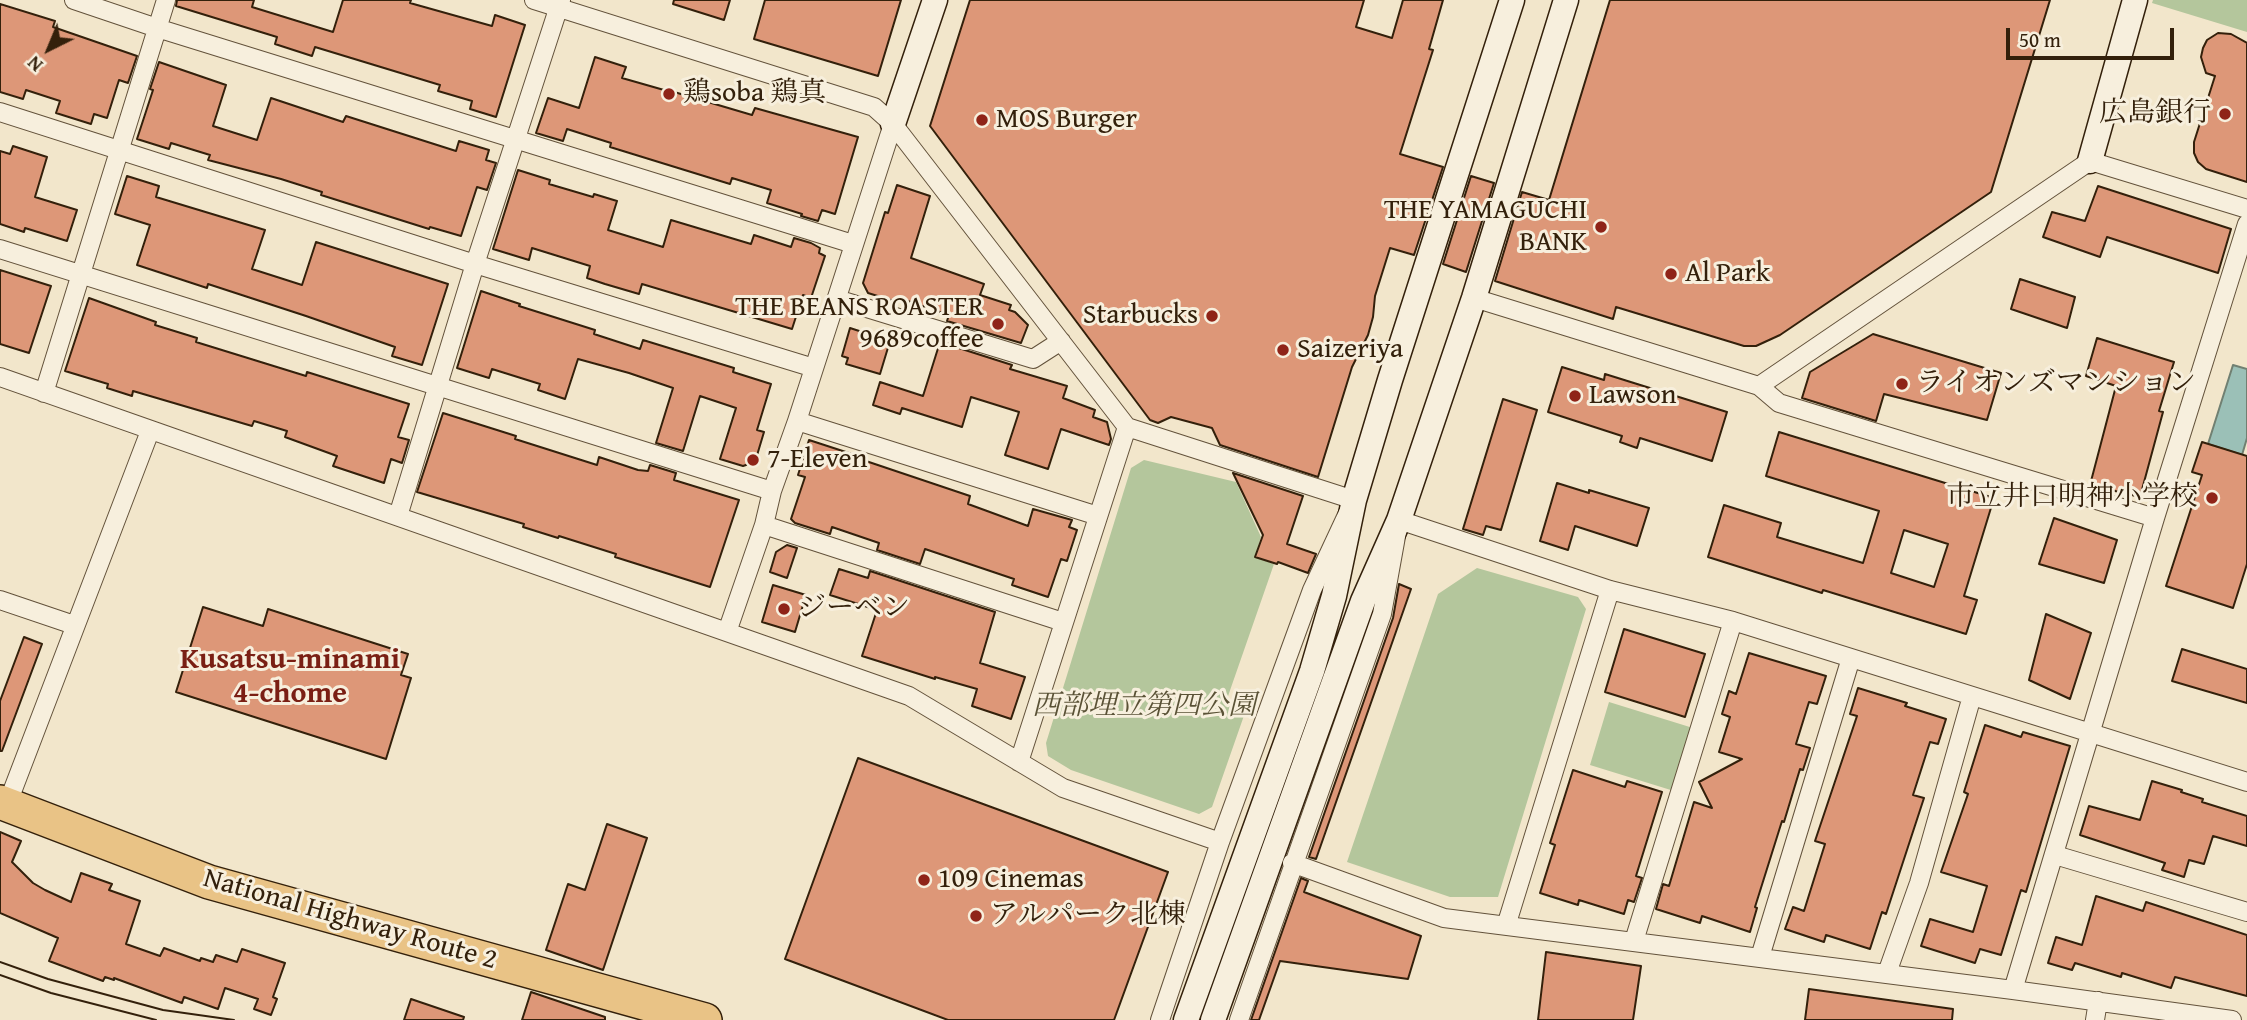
<!DOCTYPE html>
<meta charset="utf-8">
<style>
body{margin:0}
#map{position:relative;width:2247px;height:1020px;overflow:hidden;background:#f2e6cb;font-family:"Gentium Book Plus",serif}
canvas{display:block}
.north{position:absolute;left:14px;top:14px;width:70px;height:70px;-webkit-text-stroke:5px #f7efdd;paint-order:stroke;rotate:223deg;font-size:19px;font-weight:700;line-height:28px;text-align:center;color:#33200b}
.north::after{content:'';display:block;margin:auto;width:24px;height:32px;background:#33200b;clip-path:polygon(50% 0,100% 100%,50% 72%,0 100%)}
.scale{position:absolute;left:2006px;top:28px;width:168px;height:32px;box-sizing:border-box;border:4px solid #33200b;border-top:0;padding-left:9px;font-size:21px;line-height:24px;white-space:nowrap;color:#33200b;-webkit-text-stroke:5px #f7efdd;paint-order:stroke}
</style>
<div id="map">
<canvas width="2247" height="1020"></canvas>
<div class="north">N</div>
<div class="scale">50 m</div>
</div>
<script>
const context = document.querySelector('canvas').getContext('2d');
context.lineJoin = 'round';
function fillPath(path, color) { context.fillStyle = color; context.fill(path, 'evenodd'); }
function strokePath(path, color, width, dash) { context.strokeStyle = color; context.lineWidth = width; context.lineCap = dash ? 'butt' : 'round'; context.setLineDash(dash || []); context.stroke(path); }
function label(font, color, halo, rows, align = 'center') {
  context.font = font + ' "Gentium Book Plus","Noto Serif JP",serif'; context.lineWidth = 6; context.setLineDash([]); context.textBaseline = 'middle'; context.strokeStyle = halo; context.fillStyle = color; for (const [text, x, y, turn = 0] of rows) {
    context.save(); context.translate(x, y); context.rotate((+turn || 0) * Math.PI / 180); context.textAlign = isNaN(turn) ? turn : align; if (halo) context.strokeText(text, 0, 0); context.fillText(text, 0, 0); context.restore();
  }
}
fillPath(new Path2D(`
 M2153,0h94v32l-95,-29z
 M1144,460l92,22 25,55 -6,20 19,7 -47,135 20,8 -35,100 -13,7 -128,-44 -23,-14 -2,-13 85,-275z
 M1477,568l101,29 8,12 -88,288h-48l-103,-35 91,-268z
 M1609,702l84,26 -19,63 -84,-26z`), '#b4c69c');
const water = new Path2D(`
 M2233,365l14,4v69l-5,17 -34,-11z`);
fillPath(water, '#9bc0b7');
strokePath(water, '#718072', 2);
const building = new Path2D(`
 M177,0h77l-2,7 81,25 10,-32h68l-1,3 82,23 3,-11 30,10 -29,92 -26,-8 2,-8 -34,-10 2,-6 -125,-38 -3,9 -37,-12 2,-7 -101,-31z
 M674,0h56l-6,20 -51,-16z
 M765,0h136l-23,76 -124,-37z
 M970,0h394l-8,27 36,11 11,-38h40l-14,49 4,1 -33,104 43,13 -29,88 -24,-7 -15,48 -2,21 -5,18 -16,32 -34,110 -98,-32 -8,-17 -41,-11 -13,6 -8,-3 -220,-294z
 M1610,0h440l-59,192 -211,143 -24,11h-12l-128,-39 -3,12 -118,-38 27,-89 27,8z
 M0,4l55,17 -2,6 84,29 -9,27 -9,-3 -12,38 -13,-4 -3,10 -35,-11 4,-12 -34,-11 -3,9 -23,-7z
 M2218,33l13,1 16,9v139l-41,-13 -8,-7 -4,-9v-11l21,-66 -9,-3 -5,-16 2,-9 4,-8z
 M595,57l31,10 -4,11 42,12v-1l88,26 3,-7 103,29 -23,77 -13,-4 -4,11 -17,-5 1,-2 -35,-11 4,-13 -39,-12 -2,6 -120,-37 1,-4 -44,-14 -4,12 -27,-8 12,-35 31,10z
 M159,62l67,23 -13,41 44,14 14,-42 72,24 3,-6 110,35 3,-10 30,9 -3,10 10,3 -9,27 -10,-3 -16,49 -31,-9 -1,2 -108,-34 1,-3 -41,-13 -73,-19 2,-5 -39,-12 -2,6 -32,-10 16,-49 -3,-1z
 M13,146l34,11 -12,40 42,13 -10,31 -42,-13 -1,4 -24,-8v-73l10,3z
 M518,170l32,10 -1,4 44,13 1,-3 23,7 -9,29 55,17 8,-27 80,24 3,-9 37,12 3,-9 17,5 9,5 -1,5 6,3 -14,42 -8,-3 -11,34 -150,-45 -3,10 -34,-10 -18,-6 3,-12 -58,-18 -3,12 -36,-11z
 M127,176l32,10 -3,11 109,33 -13,39 50,16 14,-43 132,42 -26,81 -30,-9 3,-9 -89,-31 -98,-32 -1,4 -70,-23 13,-40 -35,-11z
 M1471,176l23,7 -28,89 -23,-8z
 M897,185l33,11 -19,62 73,26 -4,11 31,10 -2,5 6,2 13,13 -7,18 -74,-22 2,-6 -50,-17 -2,4 -29,-9 -5,-10 22,-71 3,1z
 M2098,186l133,43 -13,44 -111,-36 -7,20 -57,-20 9,-25 33,9z
 M0,270l51,16 -22,67 -29,-9z
 M2020,279l55,18 -8,31 -56,-19z
 M481,291l39,13 -1,2 76,24 -1,4 46,15 3,-9 91,28 -1,4 38,12 -14,46 7,2 -9,30 -12,4 -23,-7 16,-51 -36,-12 -17,55 -27,-8 17,-55 -44,-15 -51,-14 -13,40 -27,-9 2,-6 -48,-15 -3,9 -32,-10z
 M89,298l67,24 -1,3 42,13 -1,4 110,34 1,-4 102,32 -11,33 11,3 -7,23 -11,-4 -7,24 -51,-17 4,-10 -52,-19 2,-6 -33,-10 -2,5 -119,-35 -1,5 -25,-8 1,-4 -43,-13z
 M850,328l40,13 -10,33 -34,-10 2,-6 -6,-2z
 M1873,334l128,39 -14,47 -103,-26 -8,27 -74,-23 8,-26z
 M2097,338l77,24 -15,49 4,1 -23,85 -50,-12 26,-99 -30,-10z
 M940,342l72,23 -2,4 57,17 -4,12 32,12 -2,7 14,5 4,17 -2,6 -48,-16 -13,40 -43,-14 14,-43 -48,-15 -9,30 -60,-19 -2,6 -27,-9 7,-23 43,14z
 M1562,367l42,13 1,-6 122,38 -15,49 -72,-23 -3,10 -17,-6 2,-6 -74,-24z
 M1503,399l34,11 -36,120 -15,-4 -3,9 -20,-6z
 M443,413l73,23 -1,3 82,26 2,-8 39,13 10,1 2,-6 26,8 -2,7 65,20 -29,87 -95,-30 1,-3 -57,-18 -1,2 -35,-11 1,-3 -107,-32z
 M1779,432l215,66 -30,98 13,4 -11,34 -143,-44 -1,3 -114,-36 16,-52 57,18 -4,14 86,26 16,-52 -113,-35zM1904,530l44,14 -14,43 -43,-14z
 M809,440l46,15 -1,2 116,39 -2,8 60,22 5,-17 39,11 -3,7 8,3 -10,31 -6,-2 -13,38 -36,-12 2,-6 -89,-30 -5,15 -43,-14 2,-7 -47,-16 -2,7 -35,-11 -4,-4 14,-42 -7,-2z
 M2202,442l45,14v108l-14,44 -67,-22 36,-111 -10,-3z
 M1233,473l70,23 -16,48 29,10 -8,19 -30,-11 -1,2 -22,-7 8,-22z
 M1557,483l32,10v-3l60,18 -12,38 -62,-20 -7,24 -28,-9z
 M2054,518l63,22 -13,43 -65,-19z
 M787,545l10,3 -10,30 -17,-6 6,-20z
 M839,569l29,9 2,-7 125,41 -15,51 45,14 -14,42 -39,-13 5,-17 -42,-12v2l-73,-23 15,-46 -47,-15z
 M1399,584l12,5 -95,270 -7,-2 84,-239z
 M773,585l33,10 -11,37 -33,-10z
 M203,607l60,19 5,-17 140,45 -7,21 10,3 -25,81 -210,-67z
 M2046,614l45,19 -21,66 -41,-19z
 M1624,629l81,25 -20,63 -80,-25z
 M24,637l18,7 -40,107h-2v-50z
 M2182,649l65,20v34l-75,-22z
 M1749,653l77,23 -9,28 -8,-2 -13,42 14,4 -7,22 -3,-1 -16,53 -2,-1 -27,86 2,1 -7,24 -48,-16 -2,7 -44,-14 7,-25 6,2 25,-84 18,6 -13,-26 43,-23 -23,-7 11,-35 -8,-3 7,-23 7,3z
 M1858,688l49,15 -2,3 41,13 -8,25 -8,-2 -17,53 11,3 -38,116 -4,-2 -12,37 -44,-14 -2,7 -39,-13 8,-22 11,4 21,-67 -10,-3 42,-125 -7,-2z
 M1985,725l36,12 2,-5 47,14 -44,146 -5,-2 -20,65 -21,-6 -5,14 -54,-17 9,-27 43,13 14,-46 -46,-14 27,-78 -4,-2z
 M858,758l310,114 -54,148h-166l-163,-61z
 M1573,770l52,17 2,-6 35,11 -26,84 6,2 -8,24 -6,-2 -4,14 -45,-14 -1,5 -38,-12 15,-48 -5,-2z
 M2152,781l30,9 -1,2 22,7 -1,3 45,14v30l-34,-10 -9,28 -15,-4 -5,17 -22,-7 3,-7 -85,-28 9,-29 51,14z
 M607,824l40,14 -44,132 -57,-20 22,-66 17,6z
 M0,832l21,9 -9,21 21,21 12,7 26,12 10,-29 31,11 -3,6 31,11 -14,43 34,12 4,-8 36,13 1,-3 12,4 3,-7 21,7 5,-13 43,14 -12,34 4,2 -6,16 -17,-6 4,-10 -33,-11 -7,21 -34,-12 -2,6 -68,-25v2l-9,-3 -2,4 -54,-20 9,-23 -58,-25z
 M1301,878l7,3 -4,11 117,44 -13,43 -128,-18 -21,59h-8z
 M2096,896l47,15 3,-9 101,33v61l-72,-19 -4,11 -49,-15 -1,4 -46,-14 -3,7 -24,-7 8,-26 26,8z
 M1546,952l95,14 -8,54h-95z
 M1809,989l144,20 -1,11h-147z
 M531,992l74,25v3h-83z
 M411,999l53,18 -1,3h-59z`);
fillPath(building, '#dd9778');
strokePath(building, '#33200b', 2);
const street = new Path2D(`
 M74,0l83,28 696,216
 M534,0l340,107 19,17 234,303 227,73 -42,90 -92,252 -60,178
 M0,112l475,152 339,104
 M0,249l772,242
 M1474,298l285,88 331,-225 157,48
 M837,299l196,60 28,-18
 M0,377l909,319 154,92 157,54
 M1759,386l20,17 376,115
 M44,393l122,-393
 M797,421l301,95
 M398,516l77,-252 86,-264
 M764,525l299,97
 M0,600l74,25
 M727,632l37,-107 8,-34 25,-70 96,-297
 M1019,762l108,-335
 M7,805l143,-374
 M2055,855l192,57
 M1292,863l152,55 569,72 219,30
 M1506,926l104,-336
 M1634,941l99,-320
 M1760,957l91,-299
 M1887,973l32,-90 53,-187
 M2013,990l142,-472 92,-294
 M1239,1020l143,-406 17,-94 211,70 123,31 514,161
 M2095,1020l3,-19`);
const secondary = new Path2D(`
 M893,124l42,-124
 M2090,161l45,-161
 M1186,1020l126,-349 22,-75 20,-96 36,-120 122,-380
 M1213,1020l150,-419 36,-81 75,-222 92,-298`);
const highway = new Path2D(`
 M0,802l209,80 496,138`);
strokePath(street, '#63523b', 20);
strokePath(secondary, '#33200b', 27);
strokePath(highway, '#33200b', 36);
strokePath(street, '#f7efdd', 18);
strokePath(secondary, '#f7efdd', 24);
strokePath(highway, '#e9c386', 33);
strokePath(new Path2D(`
 M0,962l48,17 115,31 71,10
 M0,975l51,18 105,27`), '#33200b', 2);
for (const [x, y, r, color] of [
 [669,94,7,"#8f2418"],
 [2225,114,7,"#8f2418"],
 [982,120,7,"#8f2418"],
 [1601,227,7,"#8f2418"],
 [1671,274,7,"#8f2418"],
 [1212,316,7,"#8f2418"],
 [998,324,7,"#8f2418"],
 [1283,350,7,"#8f2418"],
 [1902,384,7,"#8f2418"],
 [1575,396,7,"#8f2418"],
 [753,460,7,"#8f2418"],
 [2212,498,7,"#8f2418"],
 [784,609,7,"#8f2418"],
 [924,880,7,"#8f2418"],
 [976,916,7,"#8f2418"]
]) { const dot = new Path2D(); dot.arc(x, y, r, 0, 2 * Math.PI); context.fillStyle = color; context.fill(dot); strokePath(dot, '#f7efdd', 2.5); }
label('28px', '#33200b', '#f7efdd', [
 ["鶏soba 鶏真",683,94],
 ["広島銀行",2211,114,"right"],
 ["MOS Burger",996,120],
 ["THE YAMAGUCHI",1587,211,"right"],
 ["BANK",1587,243,"right"],
 ["Al Park",1685,274],
 ["THE BEANS ROASTER",984,308,"right"],
 ["9689coffee",984,340,"right"],
 ["Starbucks",1198,316,"right"],
 ["Saizeriya",1297,350],
 ["ライオンズマンション",1916,384],
 ["Lawson",1589,396],
 ["7-Eleven",767,460],
 ["市立井口明神小学校",2198,498,"right"],
 ["ジーベン",798,609],
 ["109 Cinemas",938,880],
 ["アルパーク北棟",990,916]
], 'left');
label('italic 28px', '#5a5236', '#f7efdd', [
 ["西部埋立第四公園",1144,707]
]);
label('28px', '#33200b', '#f7efdd', [
 ["National Highway Route 2",350,920,16]
]);
label('bold 30px', '#7a1f14', '#f7efdd', [
 ["Kusatsu-minami",290,660],
 ["4-chome",290,694]
]);
</script>
